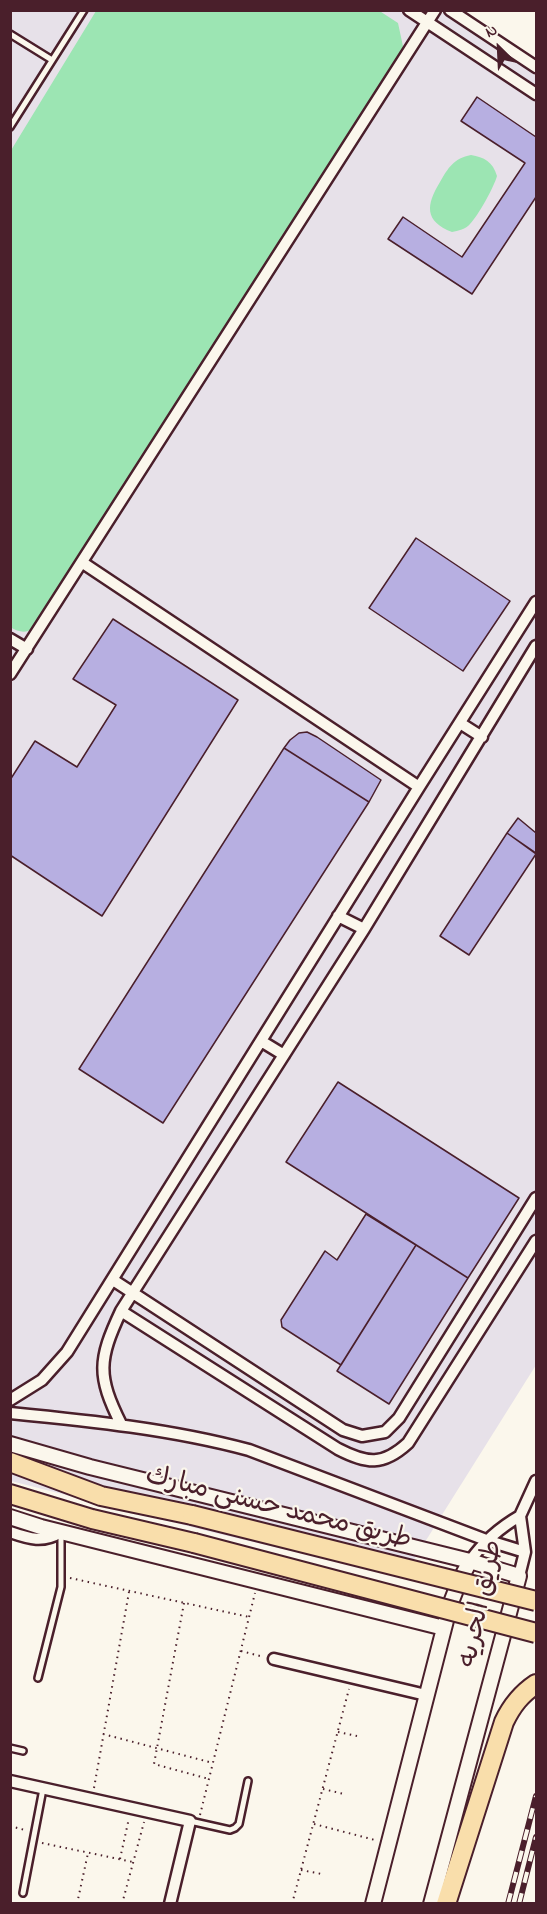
<!DOCTYPE html>
<meta charset="utf-8">
<style>
body{margin:0}
#map{position:relative;width:547px;height:1914px;overflow:hidden;background:#fbf7ec;font-family:"Indie Flower",sans-serif}
canvas{display:block}
.frame{position:absolute;inset:0;border:12px solid #4a1f2b;pointer-events:none}
.north{position:absolute;left:469px;top:18px;width:60px;height:60px;-webkit-text-stroke:4px #fbf7ec;paint-order:stroke;rotate:336deg;font-size:16px;font-weight:700;line-height:24px;text-align:center;color:#4a1f2b}
.north::after{content:'';display:block;margin:auto;width:21px;height:27px;background:#4a1f2b;clip-path:polygon(50% 0,100% 100%,50% 72%,0 100%)}
</style>
<div id="map">
<canvas width="547" height="1914"></canvas>
<div class="frame"></div>
<div class="north">N</div>
</div>
<script>
const context = document.querySelector('canvas').getContext('2d');
context.lineJoin = 'round';
function fillPath(path, color) { context.fillStyle = color; context.fill(path, 'evenodd'); }
function strokePath(path, color, width, dash) { context.strokeStyle = color; context.lineWidth = width; context.lineCap = dash ? 'butt' : 'round'; context.setLineDash(dash || []); context.stroke(path); }
function label(font, color, halo, rows, align = 'center') {
  context.font = font + ' "Indie Flower","Playpen Sans Arabic",sans-serif'; context.lineWidth = 4.5; context.setLineDash([]); context.textBaseline = 'middle'; context.strokeStyle = halo; context.fillStyle = color; for (const [text, x, y, turn = 0] of rows) {
    context.save(); context.translate(x, y); context.rotate((+turn || 0) * Math.PI / 180); context.textAlign = isNaN(turn) ? turn : align; if (halo) context.strokeText(text, 0, 0); context.fillText(text, 0, 0); context.restore();
  }
}
fillPath(new Path2D(`
 M10,11h430l96,51v1303l-133,212 -188,-44 -204,-52z`), '#e7e1e9');
fillPath(new Path2D(`
 M378,10l20,13 6,28 -370,577c-9,6 -15,4 -24,-1v-475l86,-141z
 M471,155c13,2 22,7 26,21 -3,11 -19,40 -27,48 -4,5 -12,7 -18,8 -28,-11 -26,-27 -12,-50 8,-14 14,-24 31,-27z`), '#9ce5b3');
const building = new Path2D(`
 M477,97l59,40v60l-64,97 -84,-55 15,-22 59,40 63,-94 -64,-42z
 M416,538l94,63 -47,70 -94,-63z
 M113,619l125,81 -136,216 -92,-61v-75l25,-39 42,26 39,-62 -43,-26z
 M307,732l10,5 64,43 -12,22 -85,-54 6,-8 9,-7z
 M284,748l85,54 -206,321 -84,-54z
 M518,818l18,15v20l-29,-20z
 M507,833l29,21 -67,101 -29,-19z
 M338,1082l181,116 -51,80 -182,-116z
 M366,1214l50,31 -75,120 -59,-38 -1,-7 44,-69 12,9z
 M416,1245l52,33 -79,126 -52,-33z`);
fillPath(building, '#b7afe1');
strokePath(building, '#4a1f2b', 1.5);
const service = new Path2D(`
 M10,34l42,26
 M10,127l74,-117
 M38,1678l23,-91v-53
 M10,1748l13,3
 M190,1821l40,9 5,-2 4,-4 9,-43
 M23,1893l20,-104`);
const minor = new Path2D(`
 M409,10l127,84
 M450,10l86,57
 M83,563l336,224
 M10,639l17,10
 M10,674l425,-664
 M460,723l22,14
 M338,916l26,13
 M261,1041l23,14
 M113,1280l230,150 19,6 23,-4 14,-14 137,-220
 M121,1311l217,138c29,15 45,17 70,-6l128,-202
 M10,1400l32,-20 25,-28 352,-565 117,-185
 M10,1413c81,8 161,16 239,37l237,90 39,12
 M121,1424c-24,-48 -23,-64 0,-113l243,-382 172,-283
 M520,1516l16,-35
 M10,1532c20,7 33,11 51,0
 M470,1561c14,-20 29,-33 50,-45
 M519,1576l6,-24 -5,-36
 M274,1659l152,36
 M10,1781l180,40 -20,83`);
const tertiary = new Path2D(`
 M10,1444l80,23 380,94 49,15 -88,328
 M10,1517l31,10 403,101
 M373,1904l77,-299 9,-23 11,-21`);
const trunk = new Path2D(`
 M10,1462l91,34 91,19
 M10,1494l82,25 102,24
 M446,1904l58,-182c8,-17 17,-28 32,-38`);
strokePath(service, '#4a1f2b', 10);
strokePath(minor, '#4a1f2b', 15);
strokePath(tertiary, '#4a1f2b', 18);
strokePath(trunk, '#4a1f2b', 22);
strokePath(new Path2D(`
 M70,1578l179,39
 M184,1603l-30,161 55,15
 M241,1651l23,6
 M338,1732l19,4
 M103,1734l110,29
 M94,1788l35,-196
 M323,1789l21,5
 M200,1815l55,-222
 M314,1824l61,16
 M10,1826l15,4
 M42,1843l91,19
 M120,1859l9,-41
 M301,1870l21,4
 M77,1904l11,-51
 M122,1904l22,-82
 M292,1904l57,-215`), '#4a1f2b', 2, [1.5, 4.5]);
strokePath(service, '#fbf7ec', 5);
strokePath(minor, '#fbf7ec', 10);
strokePath(tertiary, '#fbf7ec', 14);
strokePath(trunk, '#f9deab', 18);
const rail = new Path2D(`
 M508,1904l28,-108
 M519,1904l17,-67`);
strokePath(rail, '#4a1f2b', 6);
strokePath(rail, '#fbf7ec', 4, [11]);
const trunkBridge = new Path2D(`
 M192,1515l344,86
 M194,1543l342,90`);
strokePath(trunkBridge, '#4a1f2b', 22, []);
strokePath(trunkBridge, '#f9deab', 18);
label('27px', '#4a1f2b', '#fbf7ec', [
 ["طريق محمد حسنى مبارك",278,1510,14],
 ["طريق الحريه",483,1604,-78]
]);
</script>
